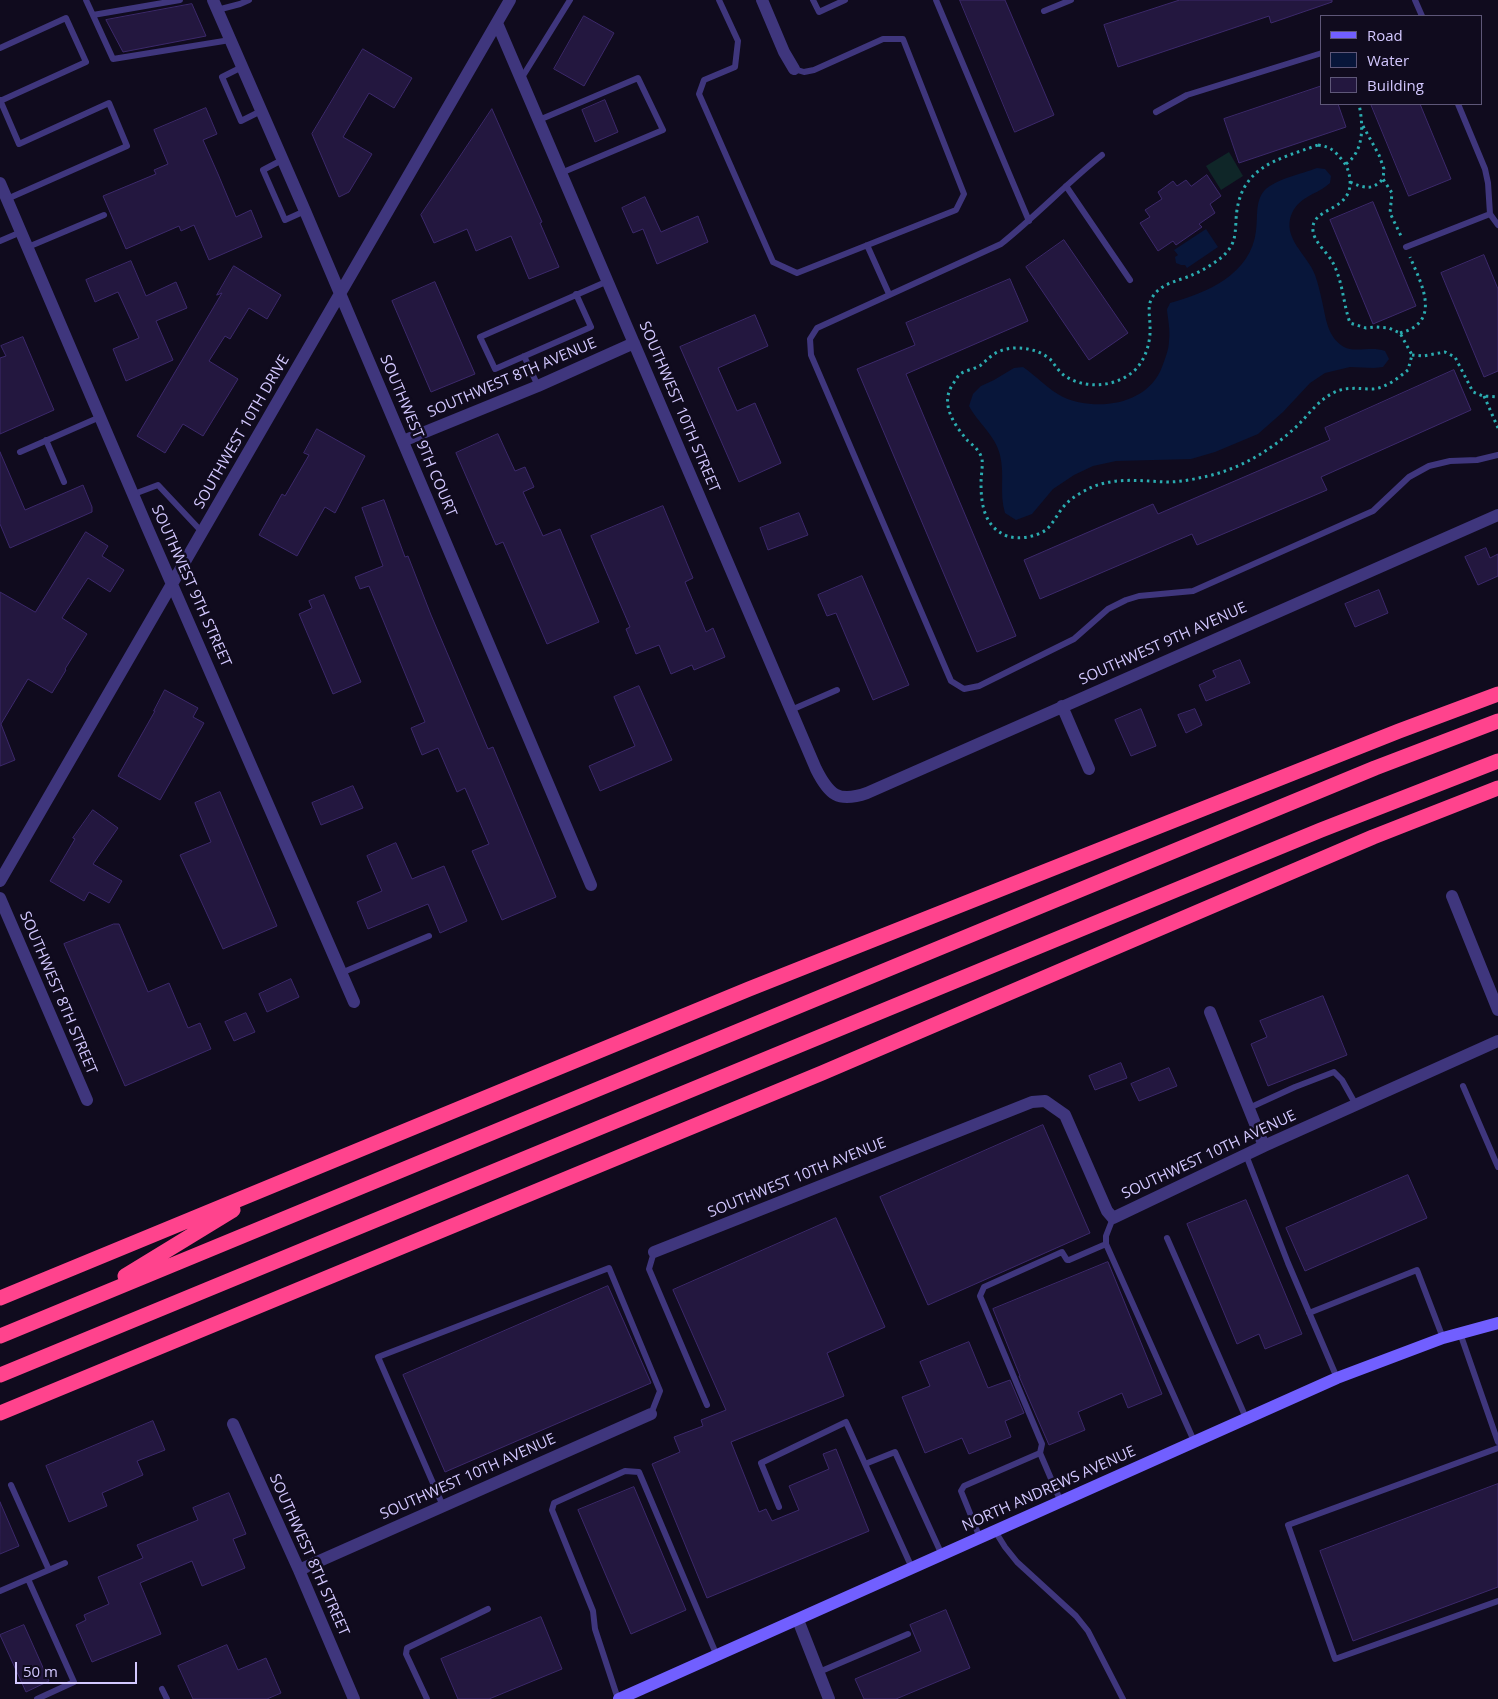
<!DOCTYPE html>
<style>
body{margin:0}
#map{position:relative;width:1498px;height:1699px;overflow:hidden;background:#100b1e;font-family:"Open Sans",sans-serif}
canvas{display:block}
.legend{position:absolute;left:1320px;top:15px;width:162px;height:90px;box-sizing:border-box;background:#100b1e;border:1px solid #5e5778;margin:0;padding:6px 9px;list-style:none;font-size:15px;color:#d3c8ff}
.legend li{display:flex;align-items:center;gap:10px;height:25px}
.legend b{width:25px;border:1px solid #5e5778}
.scale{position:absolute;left:15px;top:1662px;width:122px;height:22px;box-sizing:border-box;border:2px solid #d3c8ff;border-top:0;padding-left:6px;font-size:15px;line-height:18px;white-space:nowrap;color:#d3c8ff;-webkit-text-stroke:4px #100b1e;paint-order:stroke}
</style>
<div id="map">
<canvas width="1498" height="1699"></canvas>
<ul class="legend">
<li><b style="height:6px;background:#715fff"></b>Road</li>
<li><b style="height:14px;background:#08163a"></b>Water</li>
<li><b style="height:14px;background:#23173f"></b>Building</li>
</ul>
<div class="scale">50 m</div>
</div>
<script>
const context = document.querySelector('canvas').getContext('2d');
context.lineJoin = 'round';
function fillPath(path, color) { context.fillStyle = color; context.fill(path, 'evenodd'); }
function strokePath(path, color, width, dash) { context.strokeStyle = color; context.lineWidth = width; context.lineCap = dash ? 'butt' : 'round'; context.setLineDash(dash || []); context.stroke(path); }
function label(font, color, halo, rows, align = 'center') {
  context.font = font + ' "Open Sans",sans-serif'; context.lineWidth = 5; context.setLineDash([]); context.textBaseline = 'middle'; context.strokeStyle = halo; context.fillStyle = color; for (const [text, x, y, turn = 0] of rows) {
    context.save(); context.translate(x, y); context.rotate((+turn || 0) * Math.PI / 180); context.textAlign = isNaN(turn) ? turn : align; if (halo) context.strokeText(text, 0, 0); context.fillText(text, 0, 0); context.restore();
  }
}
fillPath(new Path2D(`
 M1229,152l14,24 -22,14 -15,-24z`), '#0f2628');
fillPath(new Path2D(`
 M1317,168l8,1 6,7 -1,7c-13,12 -29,12 -38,30 -11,25 16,42 23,62 3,8 5,17 7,26 4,17 5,36 22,46 10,6 28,-1 41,4l4,8 -6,8 -9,1 -24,-1 -25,6 -15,10 -27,29 -25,22 -43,18 -24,7 -75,2 -23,5 -19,9 -21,14 -21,25 -16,6 -11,-7c-6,-20 0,-38 -5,-58 -4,-19 -22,-32 -31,-49l4,-12 8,-8 13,-6 20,-12 9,-1c13,9 26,23 40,30 33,15 85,8 99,-30 3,-8 7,-18 7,-26 1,-7 0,-16 -1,-23 0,-1 -1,-7 -1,-8 0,-2 2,-4 3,-7 37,-10 81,-29 86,-72 2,-14 -1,-29 8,-40 11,-12 38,-17 53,-23z
 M1206,229l12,18 -31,21 -2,-3h-4l-5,-2 -1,-6 3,-2 -4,-5z`), '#08163a');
const building = new Path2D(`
 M960,0h45l49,115 -39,17z
 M1180,0h152v2l-61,21 -2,-7 -151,51 -14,-42z
 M192,4l14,32 -83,16 -17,-32z
 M584,16l30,17 -30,53 -30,-17z
 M363,49l49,29 -18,30 -25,-15 -26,44 29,17 -23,38 -10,5 -27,-63z
 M1322,86v18h16l8,23 -107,36 -15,-44z
 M605,100l13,32 -23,10 -13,-32z
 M1371,104h49l31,75 -42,17z
 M206,108l11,26 -14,6 15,34 18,43 15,-7 11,27 -53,23 -15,-35 -13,6 -2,-5 -53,23 -23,-53 53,-22 -2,-4 14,-6 -14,-34z
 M492,109l50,113 -2,1 19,44 -30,12 -18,-43 -35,15 -9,-22 -33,14 -13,-28z
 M1207,175l14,21 -11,8 5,9 -16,11 3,3 -26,18 -3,-4 -15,10 -18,-28 10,-6 -5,-7 17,-11 -4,-7 15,-11 4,5 9,-6 5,6z
 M645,197l16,35 37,-16 10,26 -51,22 -14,-35 -10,4 -11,-25z
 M1373,202l43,104 -43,18 -43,-104z
 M1064,240l64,93 -39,27 -63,-93z
 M1484,255l14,34v82l-14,6 -43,-104z
 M131,261l15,35 30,-14 11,26 -31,13 17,39 -47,21 -13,-32 26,-11 -21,-46 -23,10 -9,-22z
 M234,266l47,29 -14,24 -18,-11 -19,31 -5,-3 -16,25 29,18 -35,57 -20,-12 -18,29 -28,-17 85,-143 -5,2z
 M1010,279l18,42 -122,53 110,262 -39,16 -120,-283 58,-24 -9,-22z
 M435,282l40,92 -44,18 -39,-91z
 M755,315l13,31 -50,22 19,43 18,-8 26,60 -42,19 -59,-135z
 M23,337l31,73 -54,24v-76l6,-2 -5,-10z
 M1454,370l17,40 -150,67 6,13 -130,55 -5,-11 -152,65 -16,-39 129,-56 5,10 172,-74 -5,-12z
 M317,429l48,27 -30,57 -10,-6 -28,49 -38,-21 23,-41 3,2 24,-41 -5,-2z
 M498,434l17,37 10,-4 9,20 -11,5 20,44 17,-7 39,93 -52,22 -44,-102 -7,3 -40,-92z
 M0,452l25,58 58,-25 9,22v5l-82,36 -10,-24z
 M384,500l21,57 3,-1 23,59 57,134 5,-2 63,150 -54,23 -30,-69 17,-7 -24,-56 -8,4 -19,-44 -16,7 -11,-27 14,-6 -56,-136 -9,3 -5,-12 28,-11 -21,-58z
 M663,506l30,72 -8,4 21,50 7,-4 12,29 -31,13 -2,-5 -21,9 -12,-29 -23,9 -10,-25 4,-2 -39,-91z
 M799,513l9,22 -40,15 -8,-22z
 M86,532l22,14 -6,10 22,14 -14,22 -22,-14 -26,40 25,16 -22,35 1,1 -14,23 -24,-14 -27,45 14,36 -15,6v-174l35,20z
 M1486,548l4,10 8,-4v22l-20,9 -13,-28z
 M862,576l47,109 -36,15 -37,-87 -9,3 -9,-21z
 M1379,590l9,23 -33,14 -10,-23z
 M324,595l37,87 -28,12 -34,-80 13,-6 -3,-7z
 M1240,660l10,23 -44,18 -7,-16 17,-8 -3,-6z
 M639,686l33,74 -72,31 -11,-25 46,-20 -21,-49z
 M165,690l33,18 -5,9 11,6 -44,77 -42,-24 37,-65h-1z
 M1141,709l15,37 -25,10 -16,-36z
 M1195,709l7,16 -16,8 -8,-18z
 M353,786l10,22 -42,17 -9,-22z
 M220,792l57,134 -54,23 -43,-94 31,-13 -16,-39z
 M93,810l25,18 -25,36 29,17 -13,22 -20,-11 -5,9 -34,-20 25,-42 -2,-1z
 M396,843l16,36 32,-13 23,55 -27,12 -12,-29 -60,25 -11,-27 25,-11 -15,-35z
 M114,924h5l29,68 21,-9 19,45 12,-5 11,26 -86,37 -61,-142z
 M291,979l8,18 -32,15 -8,-18z
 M1323,996l24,59 -79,31 -17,-42 16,-7 -7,-16z
 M246,1013l9,19 -21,9 -9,-19z
 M1121,1063l6,15 -32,12 -6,-14z
 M1169,1068l8,18 -38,15 -8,-17z
 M1043,1125l47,108 -162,72 -48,-108z
 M1408,1175l19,43 -122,53 -19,-43z
 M1246,1200l56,134 -37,15 -6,-15 -22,10 -50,-120z
 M836,1218l49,109 -58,26 17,43 -113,46 28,70 7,-3 6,12 27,-11 -10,-24 40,-17 -6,-15 13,-5 33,82 -162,67 -55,-134 28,-12 -6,-15 29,-11 -2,-6 25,-10 -53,-120z
 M1108,1262l54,132 -34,14 -6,-15 -44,19 7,18 -36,15 -30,-69h1l-27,-67z
 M608,1286l43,97 -206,89 -42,-97z
 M969,1342l19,46 22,-8 14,33 -19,8 6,16 -42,17 -7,-16 -37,15 -23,-56 28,-11 -10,-24z
 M153,1421l12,29 -28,11 6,14 -41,18 5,13 -38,16 -23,-56z
 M1498,1484v103l-145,54 -33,-90z
 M634,1487l52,123 -55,24 -53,-124z
 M229,1493l17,41 -13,5 12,29 -43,18 -10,-25 -52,22 21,51 -69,28 -16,-37 10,-5 -2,-5 25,-11 -11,-27 45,-19 -6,-13 61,-25 -5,-12z
 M0,1502l19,44 -19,8z
 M946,1610l24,58 -74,31h-32l-9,-20 66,-28 -11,-26z
 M541,1617l21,52 -73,30h-31l-17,-40z
 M24,1625l25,56 -23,11 -26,-57z
 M227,1645l11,25 28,-12 15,35 -14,6h-74l-15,-33z`);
fillPath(building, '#23173f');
strokePath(building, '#3c296b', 1);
strokePath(new Path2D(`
 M1363,126l16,29 5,14 -1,10 9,14 -2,20 12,25
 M1318,145c13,2 17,6 25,16 4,5 6,11 7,18 3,34 -40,27 -37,52 1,11 15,22 20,32 10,19 10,40 17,60l16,5 10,-1 13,1 11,5 12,22 -4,15c-10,8 -22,18 -35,19 -14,0 -27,-3 -40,4 -14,7 -24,21 -35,32 -25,24 -56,43 -90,51 -13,3 -27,6 -41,6 -25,-1 -50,-5 -75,5 -8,4 -18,9 -24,15 -9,8 -14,21 -22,28 -11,7 -27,10 -39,6 -23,-9 -26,-32 -26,-53 0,-8 2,-17 1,-24 -2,-8 -8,-13 -14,-18 -13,-15 -29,-37 -15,-57 2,-3 4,-7 7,-10 6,-4 15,-5 21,-9 6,-5 11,-11 19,-14 15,-6 37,-3 50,8 5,6 9,13 15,17 21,14 53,11 71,-7 10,-11 15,-28 14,-43 0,-9 -3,-20 2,-28 8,-15 27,-17 40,-23 10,-4 21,-11 30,-18 13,-12 13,-20 14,-36 2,-54 40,-61 82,-76z
 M1346,164c19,-14 17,-40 13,-60
 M1350,182c14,6 22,9 33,-3
 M1400,333c42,-11 22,-48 10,-76
 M1412,355l11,1 22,-4 10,5 18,35 10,4 15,1
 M1484,396l14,32`), '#2bacb0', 3, [2.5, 4]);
strokePath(new Path2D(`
 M86,0l27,59 117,-19
 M719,0l19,41 -3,26 -31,13 -5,14 74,168 24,11 159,-63 8,-16 -61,-155h-20l-69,31 -10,2 -10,-3
 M813,0l6,12 26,-12
 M936,0l93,221
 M1415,0l7,16
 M217,10l23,-6 9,-4
 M1044,11l27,-11
 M93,15l87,-15
 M0,48l66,-30 20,44 -86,39
 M242,67l-20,10 19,44 20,-10
 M521,79l49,-79
 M0,100l19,44 90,-41 18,43 -120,53
 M1458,104l27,65 3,14 2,31 8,11
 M1156,112l31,-17 135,-42
 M539,120l99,-42 25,52 -102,43
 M1102,155c-35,28 -66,61 -101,89l-184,84 -7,11 1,16 140,326 13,8 15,-3 95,-47 34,-30 18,-9 13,-4 54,-5 180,-80 36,-34 20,-11 21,-5 27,-1 21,-5
 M282,160l-19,10 22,50 20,-9
 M1066,186l64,94
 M0,241l21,-9
 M867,245l22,49
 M28,247l76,-32
 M1406,247l84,-33
 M576,294l15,33 -96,42 -15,-32 128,-56
 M524,356l14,30
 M46,440l18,42
 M20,452l80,-35
 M134,494l24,-9 44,47
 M791,710l46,-20
 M341,973l88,-37
 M1463,1086l35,81
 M1249,1108l46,-21 39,-15 8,8 14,25
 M1246,1155l42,108 49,115
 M1167,1238l79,180
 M1106,1244l88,197
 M654,1252l-5,17 58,136
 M1309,1313l108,-43 26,68
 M1460,1333l38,109
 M1498,1448l-210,77 47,134 163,-58
 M1040,1453l2,-9 -62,-148 4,-9 78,-35 5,8h2l37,-16v-8l7,-18
 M865,1464l30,-12 47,103
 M11,1485l38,85
 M443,1506l-65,-149 231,-89 51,123 -9,23
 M779,1507l-18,-44 85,-41 66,146
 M995,1531l10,16 12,15 59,54 12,15 35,68
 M980,1538l-19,-47 3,-5 76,-33 21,49
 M28,1579l46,103 -37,17
 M0,1591l65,-28
 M819,1672l89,-38
 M162,1689l5,10
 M427,1699l-21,-45 1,-6 81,-39
 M618,1699l-23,-70 -2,-18 -41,-101 2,-7 71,-32 14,1 78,184`), '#3f367d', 6);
strokePath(new Path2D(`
 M213,0l92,211 286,674
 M762,0l22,52 10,17
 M497,23l319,746c13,26 22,34 51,24l631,-278
 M0,183l147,344 207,475
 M403,441l135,-55 96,-43
 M1062,706l27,63
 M0,881l510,-881
 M1452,896l46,114
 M0,898l87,202
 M1210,1012l54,134
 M654,1252l378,-150 13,-1 20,14 42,96 6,7 151,-72 234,-105
 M233,1424l66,146 55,129
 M299,1570l352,-156
 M798,1620l31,79`), '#3f367d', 12);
strokePath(new Path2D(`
 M619,1699l718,-321 106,-40 55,-15`), '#715fff', 12);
strokePath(new Path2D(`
 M125,1276l108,-66
 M0,1298l749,-309 650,-258 99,-37
 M0,1336l1375,-568 123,-47
 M0,1375l1321,-545 177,-69
 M0,1413l822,-340 551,-236 125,-49`), '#ff438d', 15);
label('15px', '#d3c8ff', '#100b1e', [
 ["SOUTHWEST 8TH AVENUE",512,378,-23],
 ["SOUTHWEST 10TH STREET",679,407,67],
 ["SOUTHWEST 10TH DRIVE",242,432,-60],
 ["SOUTHWEST 9TH COURT",418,436,67],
 ["SOUTHWEST 9TH STREET",191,586,66],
 ["SOUTHWEST 9TH AVENUE",1163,644,-24],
 ["SOUTHWEST 8TH STREET",58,993,67],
 ["SOUTHWEST 10TH AVENUE",1209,1155,-25],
 ["SOUTHWEST 10TH AVENUE",797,1178,-22],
 ["SOUTHWEST 10TH AVENUE",468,1477,-24],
 ["NORTH ANDREWS AVENUE",1049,1489,-24],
 ["SOUTHWEST 8TH STREET",309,1555,66]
]);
</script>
